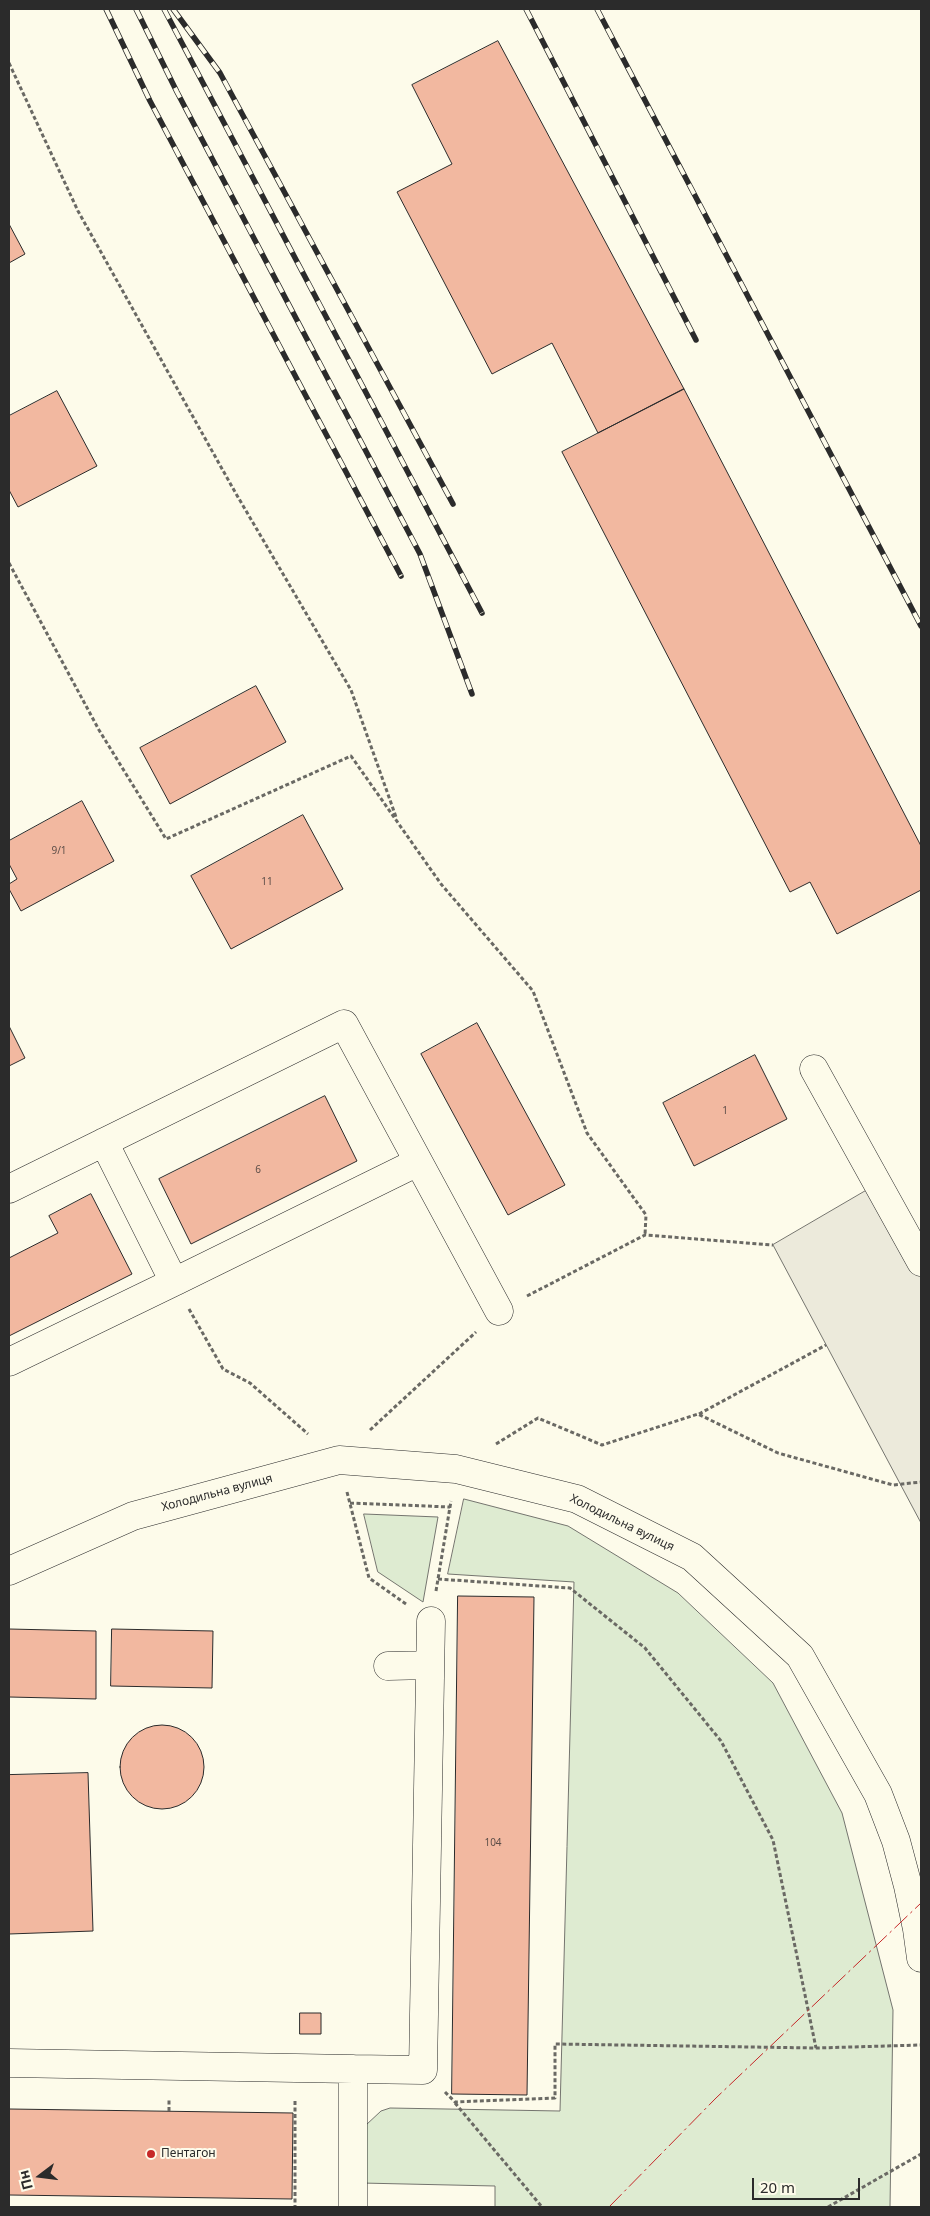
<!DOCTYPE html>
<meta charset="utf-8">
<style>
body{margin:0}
#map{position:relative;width:930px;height:2216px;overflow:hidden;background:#fdfbea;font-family:"Noto Sans",sans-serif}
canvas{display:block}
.frame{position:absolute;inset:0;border:10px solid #2b2b2b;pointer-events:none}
.north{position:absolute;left:15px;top:2151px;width:50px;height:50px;-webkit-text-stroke:4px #fdfbea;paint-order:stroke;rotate:255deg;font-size:14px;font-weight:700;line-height:20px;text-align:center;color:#2b2b2b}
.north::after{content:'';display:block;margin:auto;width:18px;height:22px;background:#2b2b2b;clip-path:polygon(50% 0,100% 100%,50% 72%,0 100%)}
.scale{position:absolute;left:752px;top:2178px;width:108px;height:22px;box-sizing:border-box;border:2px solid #2b2b2b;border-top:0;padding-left:6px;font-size:15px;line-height:18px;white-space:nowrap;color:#2b2b2b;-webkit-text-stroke:4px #fdfbea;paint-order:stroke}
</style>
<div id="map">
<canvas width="930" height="2216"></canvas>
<div class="frame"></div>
<div class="north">Пн</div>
<div class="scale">20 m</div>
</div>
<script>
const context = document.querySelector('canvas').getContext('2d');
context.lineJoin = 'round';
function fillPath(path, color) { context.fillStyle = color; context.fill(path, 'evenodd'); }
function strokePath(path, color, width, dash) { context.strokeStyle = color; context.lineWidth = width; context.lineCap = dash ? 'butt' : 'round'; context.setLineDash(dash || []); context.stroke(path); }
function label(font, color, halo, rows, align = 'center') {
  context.font = font + ' "Noto Sans",sans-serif'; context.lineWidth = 4; context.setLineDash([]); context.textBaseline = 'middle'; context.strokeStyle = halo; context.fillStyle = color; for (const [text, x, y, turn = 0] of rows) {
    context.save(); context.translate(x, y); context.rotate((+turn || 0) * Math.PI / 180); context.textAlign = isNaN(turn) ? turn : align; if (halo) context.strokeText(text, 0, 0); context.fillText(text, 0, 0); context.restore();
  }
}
const green = new Path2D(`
 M464,1499l104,27 110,67 95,90 69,130 51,197 -3,197h-395v-21l-134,-3 5,-58 15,-14 9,-3 170,3 14,-529 -126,-8z
 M364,1514l74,3 -15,85 -45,-30z`);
fillPath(green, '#deebd1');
strokePath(green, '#74746e', 1);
const parking = new Path2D(`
 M869,1189l52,88v246l-148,-278z`);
fillPath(parking, '#eceadb');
strokePath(parking, '#74746e', 1);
const building = new Path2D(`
 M498,41l186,348 -86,44 -46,-90 -60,31 -95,-182 55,-28 -40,-79z
 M9,224l16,30 -16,9z
 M684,389l237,457v44l-84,44 -27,-52 -20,10 -228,-440z
 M57,391l40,75 -79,41 -9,-17v-74z
 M256,686l30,56 -116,62 -30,-56z
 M82,801l32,60 -93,50 -12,-22v-5l8,-5 -8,-15v-23z
 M303,815l40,74 -112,60 -40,-73z
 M477,1023l88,162 -57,30 -87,-161z
 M9,1026l16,32 -16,8z
 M755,1055l32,64 -93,47 -31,-63z
 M325,1096l32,65 -166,83 -32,-65z
 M91,1194l41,80 -123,62v-78l49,-25 -9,-17z
 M458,1596l76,1 -7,498 -75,-1z
 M9,1629l87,2v68l-87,-2z
 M112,1629l101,2 -1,57 -101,-2z
 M120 1767a42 42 0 1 1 84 0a42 42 0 1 1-84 0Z
 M88,1773l5,158 -84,3v-159z
 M300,2013h21v21h-21z
 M9,2109l284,4 -1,86 -283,-4z`);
fillPath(building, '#f2b8a0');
strokePath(building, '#2b2b2b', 1);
const minor = new Path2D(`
 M814,1069l107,193
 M104,1142l70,140 244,-120
 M9,1189l335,-165 155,287
 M9,1362l165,-80
 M9,1571l124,-55 206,-56 117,9 121,30 115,58 108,99 78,138 18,47 12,45 9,43 4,29
 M388,1666l42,-1
 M9,2063l344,6v138
 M353,2069l70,1 8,-449`);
strokePath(minor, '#2b2b2b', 29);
strokePath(new Path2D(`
 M9,63l69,148 157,281 116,198 45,127
 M9,563l90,167 67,109 185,-83 90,128 92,107 54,142 59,82 -1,20
 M527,1296l118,-61 128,10
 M189,1309l34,60 27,14 58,51
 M699,1414l127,-69
 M370,1430l106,-98
 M496,1444l42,-26 64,27 96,-31 80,39 115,32 28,-3
 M347,1492l22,86 37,26
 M350,1503l100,4
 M438,1579l132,9 75,60 76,93 52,99 43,208
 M436,1591l15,-90
 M445,2092l10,10 100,-4v-54l261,4 105,-3
 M295,2101v106
 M455,2103l87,104
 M169,2111v-12
 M828,2207l93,-53`), '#6a6964', 3, [4, 2.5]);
strokePath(minor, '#fdfbea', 28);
const rail = new Path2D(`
 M106,9l44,92 251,475
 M136,9l41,83 243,462 52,140
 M164,9l318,604
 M173,9l47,64 233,431
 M526,9l170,331
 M597,9l324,617`);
strokePath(rail, '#2b2b2b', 5.5);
strokePath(rail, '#fdfbea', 4, [11]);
strokePath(new Path2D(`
 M609,2207l107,-109 205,-195`), '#c62828', 1, [18, 4, 2.5, 4]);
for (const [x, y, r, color] of [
 [151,2154,5,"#c62828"]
]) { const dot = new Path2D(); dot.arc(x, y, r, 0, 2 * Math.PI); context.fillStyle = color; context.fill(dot); strokePath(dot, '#fdfbea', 2); }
label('10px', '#5d4e48', null, [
 ["9/1",59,851],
 ["11",267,882],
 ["1",725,1111],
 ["6",258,1170],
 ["104",493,1843]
]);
label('12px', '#2b2b2b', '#fdfbea', [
 ["Холодильна вулиця",217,1493,-15],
 ["Холодильна вулиця",622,1523,26]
]);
label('12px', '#2b2b2b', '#fdfbea', [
 ["Пентагон",161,2154]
], 'left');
</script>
